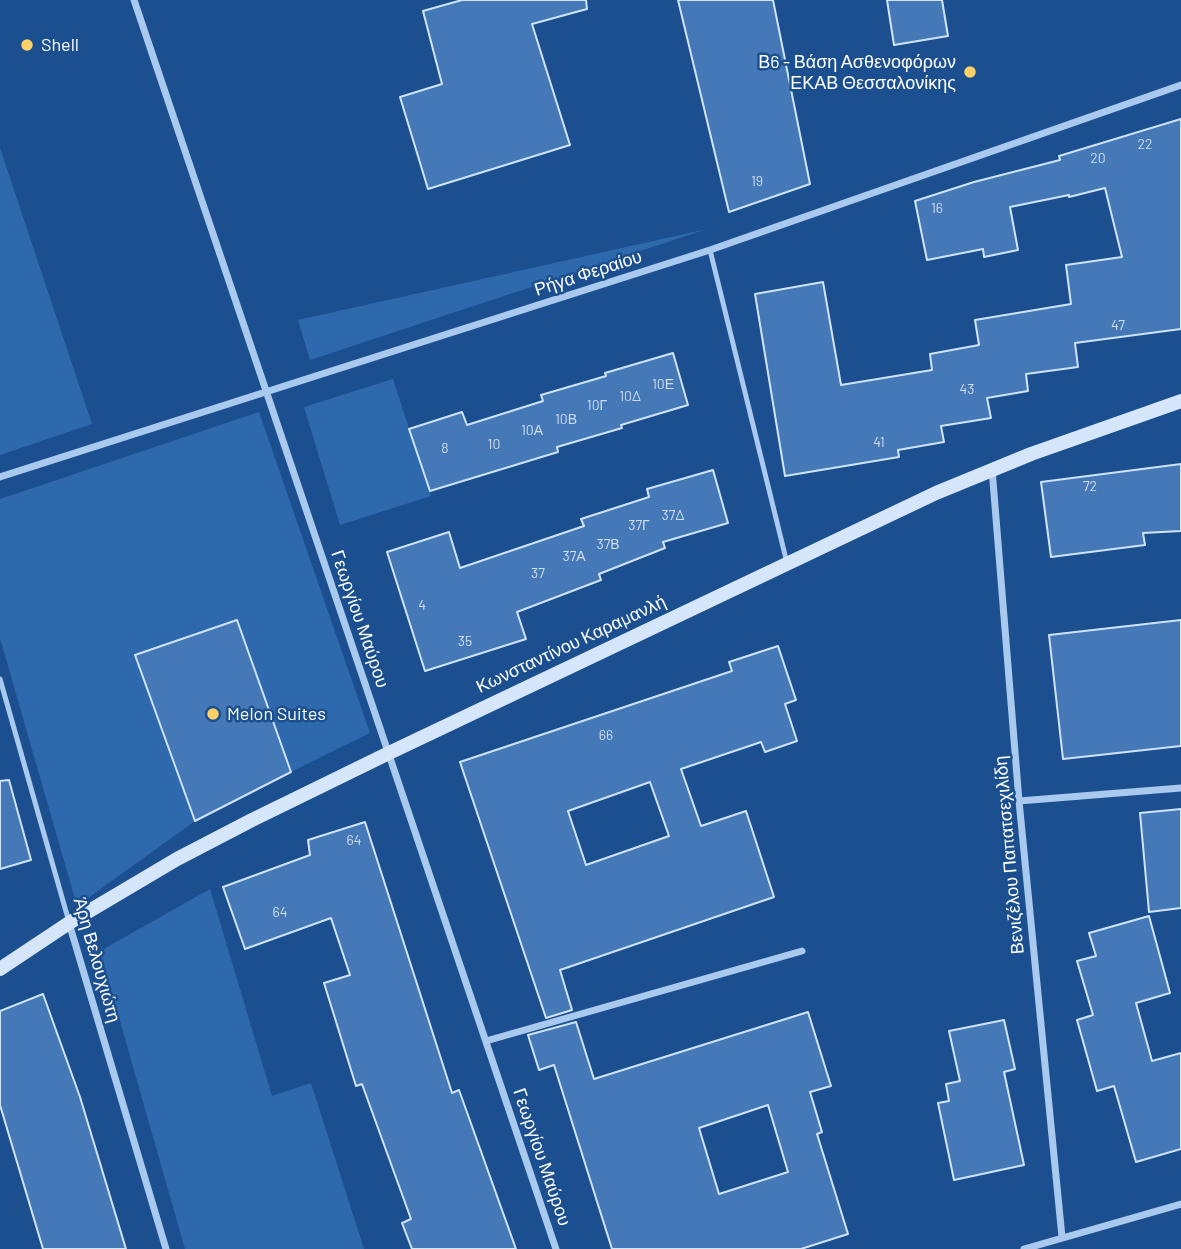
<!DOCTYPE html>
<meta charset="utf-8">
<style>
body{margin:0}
canvas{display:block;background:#1b4f8f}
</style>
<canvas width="1181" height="1249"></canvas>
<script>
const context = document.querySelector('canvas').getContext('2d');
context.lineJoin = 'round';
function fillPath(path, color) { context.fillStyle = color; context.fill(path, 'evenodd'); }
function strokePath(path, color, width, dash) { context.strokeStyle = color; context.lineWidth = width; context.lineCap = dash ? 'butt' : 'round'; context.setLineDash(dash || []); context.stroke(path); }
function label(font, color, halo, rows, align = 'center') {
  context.font = font + ' Barlow,sans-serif'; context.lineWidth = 5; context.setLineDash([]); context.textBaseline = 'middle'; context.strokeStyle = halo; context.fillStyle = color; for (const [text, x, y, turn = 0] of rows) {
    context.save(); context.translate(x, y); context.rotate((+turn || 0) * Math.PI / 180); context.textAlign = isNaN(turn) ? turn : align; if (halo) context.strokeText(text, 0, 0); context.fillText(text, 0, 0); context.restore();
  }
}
fillPath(new Path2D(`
 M0,148l92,276 -92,31z
 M707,229l-397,131 -12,-40z
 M393,379l38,117 -91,29 -36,-118z
 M259,412l111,321 -79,39 -54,-152 -102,35 60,166 -118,85 -77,-268v-139z
 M210,889l62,207 39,-13 53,166h-179l-85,-298z`), '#2e69ad');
const building = new Path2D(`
 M462,0h124l1,9 -55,15 38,121 -142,44 -28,-92 42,-13 -19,-73z
 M678,0h95l37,184 -81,28z
 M887,0h55l6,36 -54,9z
 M1181,119v210l-106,14 3,24 -52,7 2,17 -41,7 4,20 -50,8 3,16 -46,8 1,7 -114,19 -30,-182 68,-12 18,103 91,-15 -2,-16 49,-9 -4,-25 96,-16 -5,-39 56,-8 -17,-69 -36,9v-2l-59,12 8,43 -34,7 -1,-8 -56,11 -12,-59 59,-19 86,-22 -1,-4z
 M673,353l15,52 -67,20 1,3 -65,19 1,5 -128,39 -21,-62 53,-17 5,13 76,-24 -2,-6 65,-19 -1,-3z
 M1181,464v67l-38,2 2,12 -94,12 -10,-75z
 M713,470l15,53 -65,19 2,6 -66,26 2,6 -84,32 9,27 -101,32 -38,-119 62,-20 11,36 124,-42 -3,-7 68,-22 -2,-8z
 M237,620l54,152 -96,49 -60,-166z
 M1181,620v126l-118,13 -14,-124z
 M778,646l18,54 -11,4 12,37 -32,11 -4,-10 -80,27 20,57 45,-15 28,86 -214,73 12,40 -26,8 -86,-256 272,-91 -3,-9zM650,782l19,54 -83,29 -18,-54z
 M9,780l22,80 -31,9v-88z
 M1181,809v99l-32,4 -9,-99z
 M365,822l87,271 7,-3 57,159h-104l-10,-26 9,-4 -49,-135 -6,2 -32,-103 26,-8 -19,-57 -86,31 -22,-62 87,-32 -2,-15z
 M1149,916l21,77 -34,10 16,58 29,-8v96l-45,13 -22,-76 -17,5 -20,-71 16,-5 -16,-54 19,-5 -7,-23z
 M43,994l37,103 46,152h-83l-43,-144v-94z
 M808,1012l23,74 -21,6 12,40 -5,2 31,100 -47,15h-189l-58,-184 -15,5 -11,-35 48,-13 18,57zM768,1105l20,67 -69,22 -20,-66z
 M1004,1020l11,49 -11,3 20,93 -70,15 -16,-77 11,-2 -3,-17 14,-3 -11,-50z`);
fillPath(building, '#4478b7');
strokePath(building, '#cfe3fa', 2);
strokePath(new Path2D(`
 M710,250l77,313
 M0,679l69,243`), '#a9c9ee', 5);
strokePath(new Path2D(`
 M134,0l422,1249
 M992,469l27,332 43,436
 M0,477l710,-227 471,-165
 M1019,801l162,-13
 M69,923l97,326
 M486,1041l316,-90
 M1024,1249l157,-45`), '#a9c9ee', 7);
strokePath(new Path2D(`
 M0,969l69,-46 108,-64 75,-39 137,-67 547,-260 95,-39 150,-53`), '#d6e6fa', 14);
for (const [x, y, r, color] of [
 [27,45,7,"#ffd166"],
 [970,72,7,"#ffd166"],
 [213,714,7,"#ffd166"]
]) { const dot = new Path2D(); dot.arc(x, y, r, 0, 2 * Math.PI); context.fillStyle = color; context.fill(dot); strokePath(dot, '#1b4f8f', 2.5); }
label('14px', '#d0dded', null, [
 ["22",1145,144],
 ["20",1098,158],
 ["19",757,181],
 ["16",937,208],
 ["47",1118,325],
 ["10Ε",663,384],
 ["43",967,389],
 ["10Δ",630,396],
 ["10Γ",597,405],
 ["10Β",566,419],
 ["10Α",532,430],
 ["41",879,442],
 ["10",494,444],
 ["8",445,448],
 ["72",1090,486],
 ["37Δ",673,515],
 ["37Γ",639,525],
 ["37Β",608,544],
 ["37Α",574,556],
 ["37",538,573],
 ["4",422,605],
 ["35",465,641],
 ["66",606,735],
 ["64",354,840],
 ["64",280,912]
]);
label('18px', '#fff', '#1b4f8f', [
 ["Shell",41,45],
 ["Β6 - Βάση Ασθενοφόρων",956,62,"right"],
 ["ΕΚΑΒ Θεσσαλονίκης",956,83,"right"],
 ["Melon Suites",227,714]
], 'left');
label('18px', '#fff', '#1b4f8f', [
 ["Ρήγα Φεραίου",588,273,-18],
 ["Γεωργίου Μαύρου",360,619,71],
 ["Κωνσταντίνου Καραμανλή",571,644,-25],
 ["Βενιζέλου Παπατσεχιλίδη",1009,855,-95],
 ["Άρη Βελουχιώτη",97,960,74],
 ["Γεωργίου Μαύρου",542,1157,71]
]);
</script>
